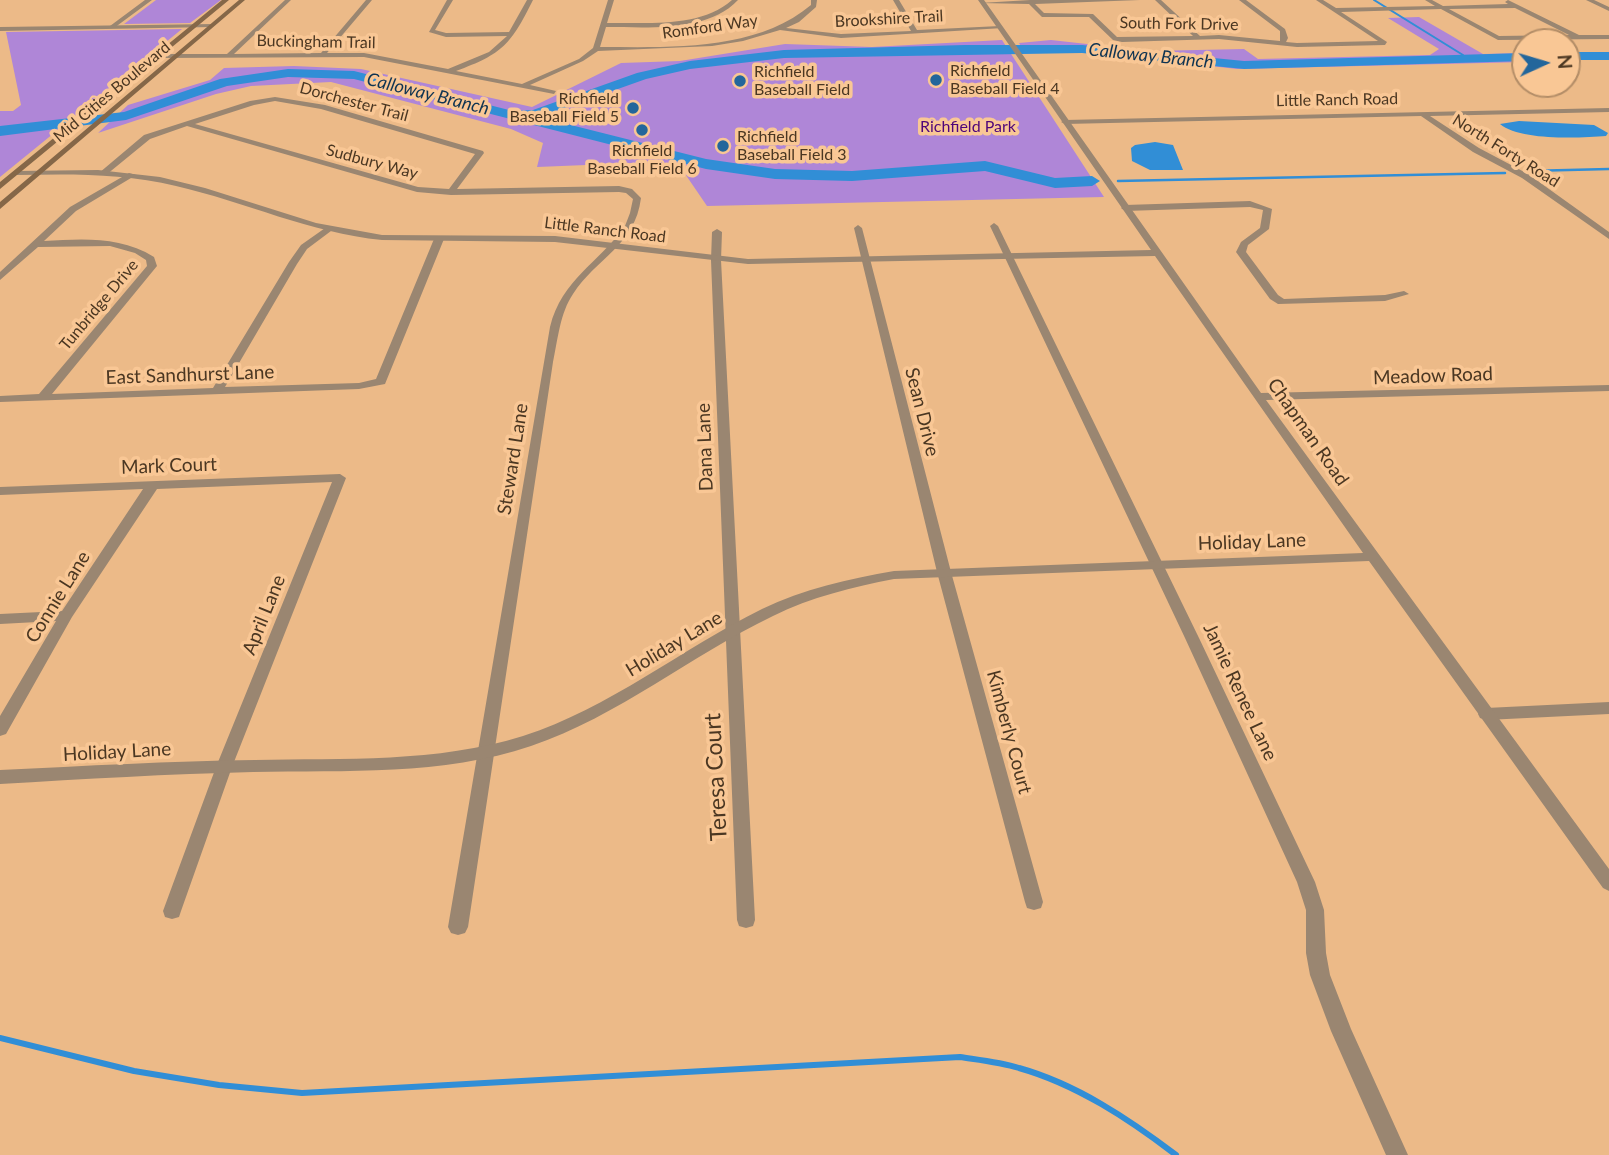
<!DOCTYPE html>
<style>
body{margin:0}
#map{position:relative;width:1609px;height:1155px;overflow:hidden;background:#ecba88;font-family:Lato,sans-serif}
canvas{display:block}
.north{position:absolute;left:1511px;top:28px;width:70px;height:70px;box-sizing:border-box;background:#f9c795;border:2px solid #b38d67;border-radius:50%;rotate:86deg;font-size:19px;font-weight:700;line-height:28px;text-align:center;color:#4b3722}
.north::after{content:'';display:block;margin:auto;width:24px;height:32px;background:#23669b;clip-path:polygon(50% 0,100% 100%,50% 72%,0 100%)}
</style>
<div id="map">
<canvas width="1609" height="1155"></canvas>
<div class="north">N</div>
</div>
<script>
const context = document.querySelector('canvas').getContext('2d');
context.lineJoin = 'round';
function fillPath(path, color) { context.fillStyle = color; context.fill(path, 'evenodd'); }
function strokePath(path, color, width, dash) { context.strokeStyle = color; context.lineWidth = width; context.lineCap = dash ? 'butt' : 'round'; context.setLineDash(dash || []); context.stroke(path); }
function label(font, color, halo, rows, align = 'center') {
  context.font = font + ' Lato,sans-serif'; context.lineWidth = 7; context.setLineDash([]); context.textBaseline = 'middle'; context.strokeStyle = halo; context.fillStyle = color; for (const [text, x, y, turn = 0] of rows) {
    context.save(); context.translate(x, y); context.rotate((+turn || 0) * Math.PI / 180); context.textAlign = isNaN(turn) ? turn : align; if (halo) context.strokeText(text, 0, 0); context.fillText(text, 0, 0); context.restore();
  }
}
fillPath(new Path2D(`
 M156,0h65l-31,23 -66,1z
 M1419,17l64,37 42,-1v9l-288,7 -140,-16 -73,-2 -5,-8 32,-3 99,11 94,-2 14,10 172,-4 9,-6 -51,-31z
 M182,29l-182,148v-66h13l8,-6 -15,-73z
 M1002,40l102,157 -397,9 -28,-41 -44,-2 -98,4 6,-24 -32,-14 -180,-47 -80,4 -35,8 -118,39 30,-28 82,-25 14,-12 70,-2 67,3 171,38 89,-44 59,-2 105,-17 87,3z`), '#af86d7');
fillPath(new Path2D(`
 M1519,121l75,4 14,8 -2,3c-26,2 -86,5 -106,-12z
 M1155,142l18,3 10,25h-33l-18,-9 -1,-13 4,-3z`), '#318ed6');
strokePath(new Path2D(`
 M1374,0l89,55 -2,3`), '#318ed6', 2);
strokePath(new Path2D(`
 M1527,171l82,-2
 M1118,181l387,-8`), '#318ed6', 2.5);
strokePath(new Path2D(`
 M0,1038l134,33 85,14 83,8 658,-36c20,3 40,5 59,11 57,16 110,51 157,87`), '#318ed6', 6);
fillPath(new Path2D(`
 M965,45h117l162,16 281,-8v8l-281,8 -162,-16 -298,5 -94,11 -44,10 -107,38 167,42 69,10 77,2 133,-10 70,17 37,-2 8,5 -8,5 -37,2 -70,-17 -133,10 -77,-2 -69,-10 -352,-90 -66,-2 -61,9 -101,34 -126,16v-10l124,-14 96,-33 68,-10 66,2 159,40 20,-1 104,-37 53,-12 94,-11z
 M1567,52h42v8h-42z`), '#318ed6');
fillPath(new Path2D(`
 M145,0h7l-38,28h-4v-2z
 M285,0h6l-57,54 87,-1 45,-53h6l-45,53h37l84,16 41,-17 18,-16 -61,1 -17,-5 18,-32h6l-18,30 11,3 63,-1 18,-32h6c-22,44 -30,54 -77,71l66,13 57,-25 14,-11 15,-48h6l-7,23h12c36,0 84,3 113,-23h6c-31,33 -91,27 -132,27l-6,20c69,0 155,5 211,-42v-5h6l-1,7 -17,15 -13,6 55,6 70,-3 -18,-31h6l18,30 83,-4 3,2 -162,10 -61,-8 -37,11 -31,5 -114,5 -15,10 -53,24 26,6 -2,3 -190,-37 -206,1 -3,-2 3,-2h69z
 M1030,0h110l-105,4 9,9 49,1 24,23 76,-1 -38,-36h6l39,36 19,-1 61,6v-10l-41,-31h7l39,29 3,9 -2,4 11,1 81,-2 -62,-41h7l13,8 99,-2 -10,-6h7l11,6 65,-2 -3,-2 3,-2 71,35h30v4l-111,1 -57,-31 -100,3 46,30 -2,3 -88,2 -78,-8 -97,3 -9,-2 -24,-23h-47l-13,-13 -49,-1zM1515,8l54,27 -70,1 -50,-27z
 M1586,0h8l15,7v4z
 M275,97l50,8 158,46 1,2 -27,36 162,-3 13,3 9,9c-6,48 -45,60 -68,96 -13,19 -15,45 -20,68l-85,565 -3,6 -7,2 -7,-2 -3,-6 102,-600c12,-48 48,-63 75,-101l5,-13 3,-14 -7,-6 -7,-1 -168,3 -34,-3 -230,-66 -37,13 -44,36 -7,-2 45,-38 106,-34zM275,101l46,8 154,45 -26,35 -31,-2 -223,-63 59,-19z
 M1609,108v4l-179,4 49,32 49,26 81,58v7l-87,-61 -49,-26 -52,-36 -356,8 -4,-2 4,-2z
 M129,173l7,2 -60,36 -32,30c39,-2 76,-5 110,16l3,9 -105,128 161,-6 76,-126 12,-17 27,-19 3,1v4l-24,18 -10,15 -72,123 134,-4 17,-4 58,-140 8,-2 2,2 -59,145 -26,5 -359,13v-6l39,-2 108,-128 -1,-6 -11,-7 -25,-7 -72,1 -38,33v-8l70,-65z
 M1250,201l22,8 -3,20 -21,16 -2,7 32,43 6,4 101,-4 19,-4 5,3 -24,7 -107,3 -8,-5 -34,-47 5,-10 19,-14 3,-18 -13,-3 -125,4 -4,-3 4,-3z
 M994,223l4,3 201,412 116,244 9,28 2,43 4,22 21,54 57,126h-22l-55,-124 -21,-56 -4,-22v-43l-9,-28 -112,-244 -195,-412z
 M858,225l4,3 89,344 92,330 -2,6 -7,2 -7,-2 -2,-6 -88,-330 -83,-344z
 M717,229l5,3 -1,28 34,660 -2,6 -7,2 -7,-2 -2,-6 -26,-660 1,-28z
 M340,474l6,4 -114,289 -51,144 -2,6 -7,2 -7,-2 -2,-6 53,-144 116,-285 -175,7 -85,128 -66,117 -6,2v-20l56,-95 -56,3v-10l62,-3 81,-122 -143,6v-8z
 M1609,702v12l-123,6 -6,-2 -2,-4 2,-4 6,-2z`), '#9a8671');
fillPath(new Path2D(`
 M978,0h6l277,393 348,-8v6l-343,9 343,469v22l-6,-3 -234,-327 -475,18c-41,8 -83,18 -121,37 -83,40 -154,100 -242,130 -89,30 -185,24 -278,26 -84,2 -169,7 -253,12v-14c85,-4 170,-9 255,-10 89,-2 182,3 268,-24 87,-28 158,-87 239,-127 41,-20 87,-30 132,-38l469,-18 -208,-297 -407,8 -193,-22 -173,-2c-72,-7 -136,-38 -206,-54 -53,-13 -106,-12 -160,-11l-4,-2 4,-2 82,-1 62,7 45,11 111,35 66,12 173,1 193,23 403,-9z
 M214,24l-2,3 -212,4v-4z`), '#9a8671');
fillPath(new Path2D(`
 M222,0h7l-229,189v-7z
 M239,0h6l-245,209v-7z`), '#856748');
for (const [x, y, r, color] of [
 [936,80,7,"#23669b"],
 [740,81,7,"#23669b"],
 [633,108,7,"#23669b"],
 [642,130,7,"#23669b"],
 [723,146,7,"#23669b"]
]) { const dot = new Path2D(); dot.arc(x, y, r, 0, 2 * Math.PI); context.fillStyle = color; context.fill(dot); strokePath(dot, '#f9c795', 2.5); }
label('16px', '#4b3722', '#f9c795', [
 ["Brookshire Trail",889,19,-3],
 ["South Fork Drive",1179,24,1],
 ["Romford Way",710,27,-8],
 ["Buckingham Trail",316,42,1],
 ["Mid Cities Boulevard",112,92,-40],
 ["Little Ranch Road",1337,100,-1],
 ["Dorchester Trail",354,102,15],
 ["North Forty Road",1506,151,32],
 ["Sudbury Way",372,162,15],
 ["Little Ranch Road",605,230,7],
 ["Tunbridge Drive",99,305,-50]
]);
label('16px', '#4b3722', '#f9c795', [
 ["Richfield",950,71],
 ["Baseball Field 4",950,89],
 ["Richfield",754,72],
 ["Baseball Field",754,90],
 ["Richfield",619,99,"right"],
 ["Baseball Field 5",619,117,"right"],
 ["Richfield",737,137],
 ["Baseball Field 3",737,155],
 ["Richfield",642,151,"center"],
 ["Baseball Field 6",642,169,"center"]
], 'left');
label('16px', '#4e0579', '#f9c795', [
 ["Richfield Park",968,127]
]);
label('italic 18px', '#0f3452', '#f9c795', [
 ["Calloway Branch",1151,56,6],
 ["Calloway Branch",428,94,14]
]);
label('19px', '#4b3722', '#f9c795', [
 ["East Sandhurst Lane",190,375,-2],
 ["Meadow Road",1433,376,-2],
 ["Sean Drive",922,412,76],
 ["Chapman Road",1308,432,55],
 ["Dana Lane",705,447,-92],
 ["Steward Lane",513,459,-81],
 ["Mark Court",169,466,-2],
 ["Holiday Lane",1252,542,-2],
 ["Connie Lane",58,597,-58],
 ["April Lane",264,615,-68],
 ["Holiday Lane",674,644,-31],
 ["Jamie Renee Lane",1240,692,65],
 ["Kimberly Court",1009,732,75],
 ["Holiday Lane",117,752,-3]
]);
label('23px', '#4b3722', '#f9c795', [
 ["Teresa Court",716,777,-93]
]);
</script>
